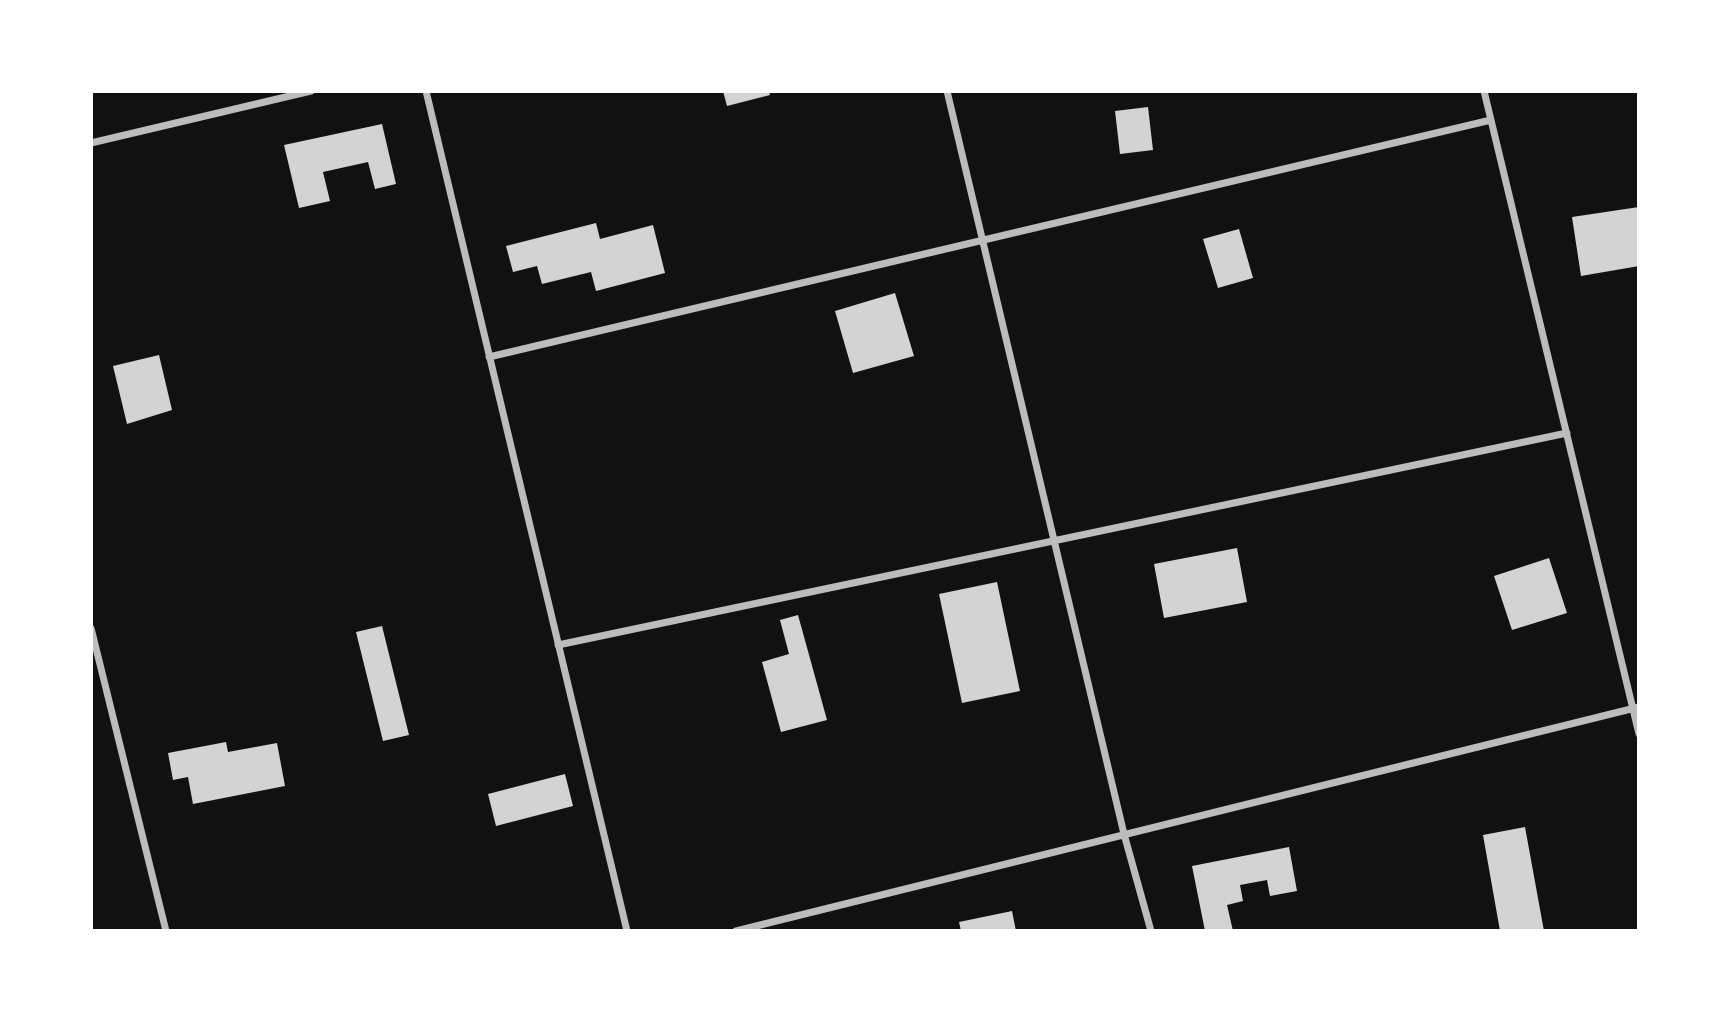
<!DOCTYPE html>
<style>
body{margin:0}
#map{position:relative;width:1730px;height:1022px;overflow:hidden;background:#111;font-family:Raleway,sans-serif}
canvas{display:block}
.frame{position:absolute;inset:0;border:93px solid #fff;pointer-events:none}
</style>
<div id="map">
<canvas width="1730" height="1022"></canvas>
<div class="frame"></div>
</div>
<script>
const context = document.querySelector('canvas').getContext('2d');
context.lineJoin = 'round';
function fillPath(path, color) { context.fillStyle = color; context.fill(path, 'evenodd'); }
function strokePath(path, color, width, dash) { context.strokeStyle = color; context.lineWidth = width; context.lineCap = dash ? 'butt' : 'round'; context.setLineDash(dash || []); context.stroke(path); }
fillPath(new Path2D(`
 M723,91h46l1,4 -43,11z
 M1148,107l5,43 -33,4 -5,-43z
 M382,124l14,60 -21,5 -7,-27 -45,10 7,29 -31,7 -15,-63z
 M1639,207v59l-58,10 -9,-59z
 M596,223l4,16 53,-14 12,48 -69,18 -5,-19 -49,12 -5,-18 -24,6 -7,-26z
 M1239,229l14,49 -35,10 -15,-49z
 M895,293l19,63 -61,17 -18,-62z
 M159,355l13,55 -45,14 -14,-58z
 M1237,548l10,54 -83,16 -10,-54z
 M1549,558l18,55 -55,17 -18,-54z
 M997,582l23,109 -58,12 -23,-109z
 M798,615l29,105 -46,12 -19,-70 27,-8 -9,-34z
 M382,626l27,109 -26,6 -27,-109z
 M226,742l2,10 49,-9 8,43 -92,18 -5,-27 -15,3 -5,-27z
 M565,774l8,32 -77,20 -8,-32z
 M1525,827l19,104h-44l-17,-96z
 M1289,847l8,44 -27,5 -3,-16 -27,5 3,16 -16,4 6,26h-28l-13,-65z
 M1012,911l4,20h-55l-2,-9z`), '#d3d3d3');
strokePath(new Path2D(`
 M426,91l201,840
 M947,91l177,743 27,97
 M1484,91l155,643
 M91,143l220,-52
 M489,357l1002,-237
 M91,628l75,303
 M558,645l1009,-212
 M736,931l903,-224`), '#bcbcbc', 7);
</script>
